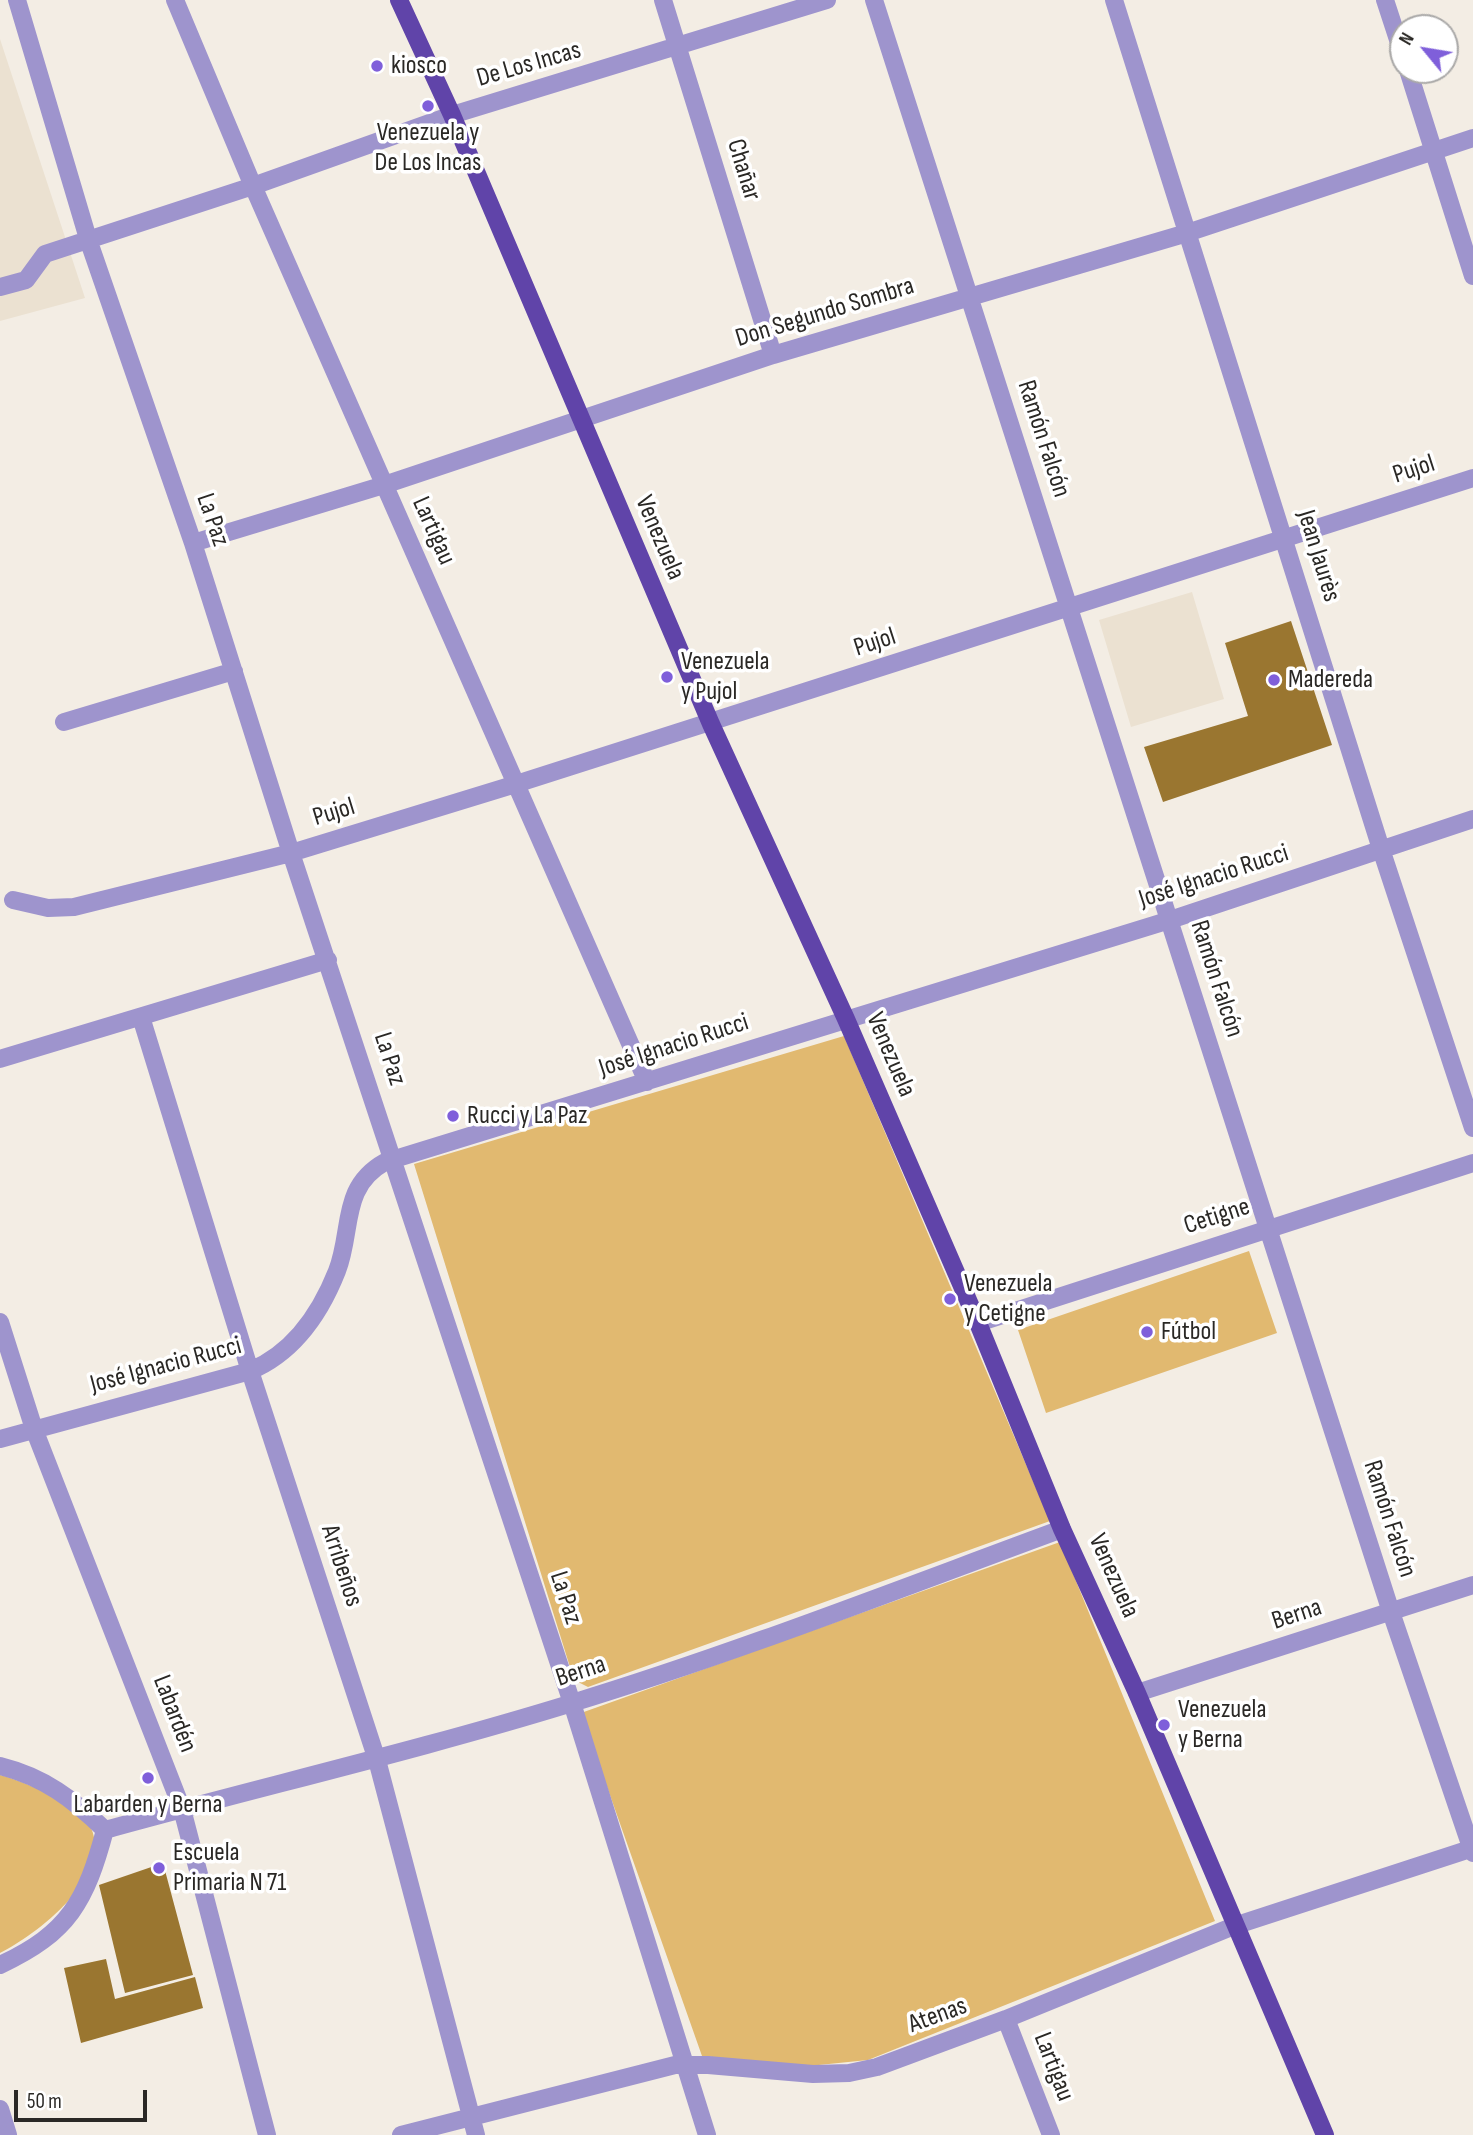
<!DOCTYPE html>
<meta charset="utf-8">
<style>
body{margin:0}
#map{position:relative;width:1473px;height:2135px;overflow:hidden;background:#f3ede4;font-family:"Sofia Sans Condensed",sans-serif}
canvas{display:block}
.north{position:absolute;left:1389px;top:14px;width:70px;height:70px;box-sizing:border-box;background:#fff;border:2px solid #aaa9a8;border-radius:50%;rotate:300deg;font-size:19px;font-weight:700;line-height:28px;text-align:center;color:#2a2825}
.north::after{content:'';display:block;margin:auto;width:24px;height:32px;background:#7f5fda;clip-path:polygon(50% 0,100% 100%,50% 72%,0 100%)}
.scale{position:absolute;left:14px;top:2090px;width:133px;height:32px;box-sizing:border-box;border:4px solid #2a2825;border-top:0;padding-left:9px;font-size:21px;line-height:24px;white-space:nowrap;color:#2a2825;-webkit-text-stroke:5px #fff;paint-order:stroke}
</style>
<div id="map">
<canvas width="1473" height="2135"></canvas>
<div class="north">N</div>
<div class="scale">50 m</div>
</div>
<script>
const context = document.querySelector('canvas').getContext('2d');
context.lineJoin = 'round';
function fillPath(path, color) { context.fillStyle = color; context.fill(path, 'evenodd'); }
function strokePath(path, color, width, dash) { context.strokeStyle = color; context.lineWidth = width; context.lineCap = dash ? 'butt' : 'round'; context.setLineDash(dash || []); context.stroke(path); }
function label(font, color, halo, rows, align = 'center') {
  context.font = font + ' "Sofia Sans Condensed",sans-serif'; context.lineWidth = 7; context.setLineDash([]); context.textBaseline = 'middle'; context.strokeStyle = halo; context.fillStyle = color; for (const [text, x, y, turn = 0] of rows) {
    context.save(); context.translate(x, y); context.rotate((+turn || 0) * Math.PI / 180); context.textAlign = isNaN(turn) ? turn : align; if (halo) context.strokeText(text, 0, 0); context.fillText(text, 0, 0); context.restore();
  }
}
fillPath(new Path2D(`
 M0,39l85,259 -85,23z
 M1192,592l32,107 -93,28 -32,-107z`), '#ebe1d1');
fillPath(new Path2D(`
 M844,1036l206,485 -462,166 -14,-7 -160,-516z
 M1249,1251l28,82 -231,80 -28,-83z
 M1060,1542l155,379 -347,139 -59,6 -107,-10 -121,-343z
 M0,1775c24,6 80,30 91,53 22,49 -55,107 -91,125z`), '#e1b970');
fillPath(new Path2D(`
 M1291,621l41,124 -169,57 -19,-55 104,-31 -23,-73z
 M163,1863l30,112 -68,18 -26,-108z
 M106,1959l9,40 80,-22 8,31 -122,35 -17,-75z`), '#9a7630');
strokePath(new Path2D(`
 M17,0l72,242 104,301 98,310 281,850 135,432
 M175,0l78,186 394,896
 M663,0l110,355
 M874,0l517,1612 82,241
 M1114,0l267,849 92,279
 M1385,0l18,55
 M1408,70l65,206
 M0,287l26,-7 19,-26 208,-68 199,-71 375,-115
 M193,543l191,-58 389,-130 414,-122 286,-95
 M64,722l170,-51
 M13,900l35,8 26,-1 217,-54 225,-69 957,-306
 M141,1017l109,354 127,389 99,375
 M0,1059l328,-99
 M0,1322l34,107 148,380 85,326
 M978,1323l495,-160
 M0,1439l250,-68c43,-18 70,-57 87,-100 16,-41 3,-84 48,-109l785,-242 303,-101
 M1137,1693l336,-108
 M0,1766c44,11 73,33 105,64
 M105,1830c155,-43 311,-79 464,-126 167,-51 330,-115 493,-175
 M0,1965c69,-32 86,-64 105,-135
 M1006,2019l45,116
 M0,2109l8,26
 M401,2135l274,-70h33l105,9 36,-1 28,-6 129,-48 228,-93 239,-78`), '#9e94cd', 18);
strokePath(new Path2D(`
 M399,0l53,115 259,609 135,295 132,304 84,206 75,164 188,442`), '#6044a9', 18);
for (const [x, y, r, color] of [
 [377,66,7,"#7f5fda"],
 [428,106,7,"#7f5fda"],
 [667,677,7,"#7f5fda"],
 [1274,680,7,"#7f5fda"],
 [453,1116,7,"#7f5fda"],
 [950,1299,7,"#7f5fda"],
 [1147,1332,7,"#7f5fda"],
 [1164,1725,7,"#7f5fda"],
 [148,1778,7,"#7f5fda"],
 [159,1868,7,"#7f5fda"]
]) { const dot = new Path2D(); dot.arc(x, y, r, 0, 2 * Math.PI); context.fillStyle = color; context.fill(dot); strokePath(dot, '#fff', 2.5); }
label('26px', '#2a2825', '#fff', [
 ["De Los Incas",529,65,-16],
 ["Chañar",743,170,73],
 ["Don Segundo Sombra",825,313,-17],
 ["Ramón Falcón",1043,439,72],
 ["Pujol",1414,470,-18],
 ["La Paz",212,520,71],
 ["Lartigau",433,531,66],
 ["Venezuela",659,538,67],
 ["Jean Jaurès",1318,556,73],
 ["Pujol",875,643,-18],
 ["Pujol",334,813,-17],
 ["José Ignacio Rucci",1214,877,-18],
 ["Ramón Falcón",1216,979,72],
 ["José Ignacio Rucci",674,1046,-18],
 ["Venezuela",890,1055,67],
 ["La Paz",389,1059,72],
 ["Cetigne",1217,1217,-18],
 ["José Ignacio Rucci",166,1366,-15],
 ["Ramón Falcón",1389,1519,72],
 ["Arribeños",341,1566,72],
 ["Venezuela",1113,1576,66],
 ["La Paz",565,1598,72],
 ["Berna",1297,1615,-18],
 ["Berna",581,1672,-18],
 ["Labardén",174,1714,69],
 ["Atenas",938,2016,-20],
 ["Lartigau",1053,2067,69]
]);
label('26px', '#2a2825', '#fff', [
 ["kiosco",391,66],
 ["Venezuela y",428,133,"center"],
 ["De Los Incas",428,163,"center"],
 ["Venezuela",681,662],
 ["y Pujol",681,692],
 ["Madereda",1288,680],
 ["Rucci y La Paz",467,1116],
 ["Venezuela",964,1284],
 ["y Cetigne",964,1314],
 ["Fútbol",1161,1332],
 ["Venezuela",1178,1710],
 ["y Berna",1178,1740],
 ["Labarden y Berna",148,1805,"center"],
 ["Escuela",173,1853],
 ["Primaria N 71",173,1883]
], 'left');
</script>
